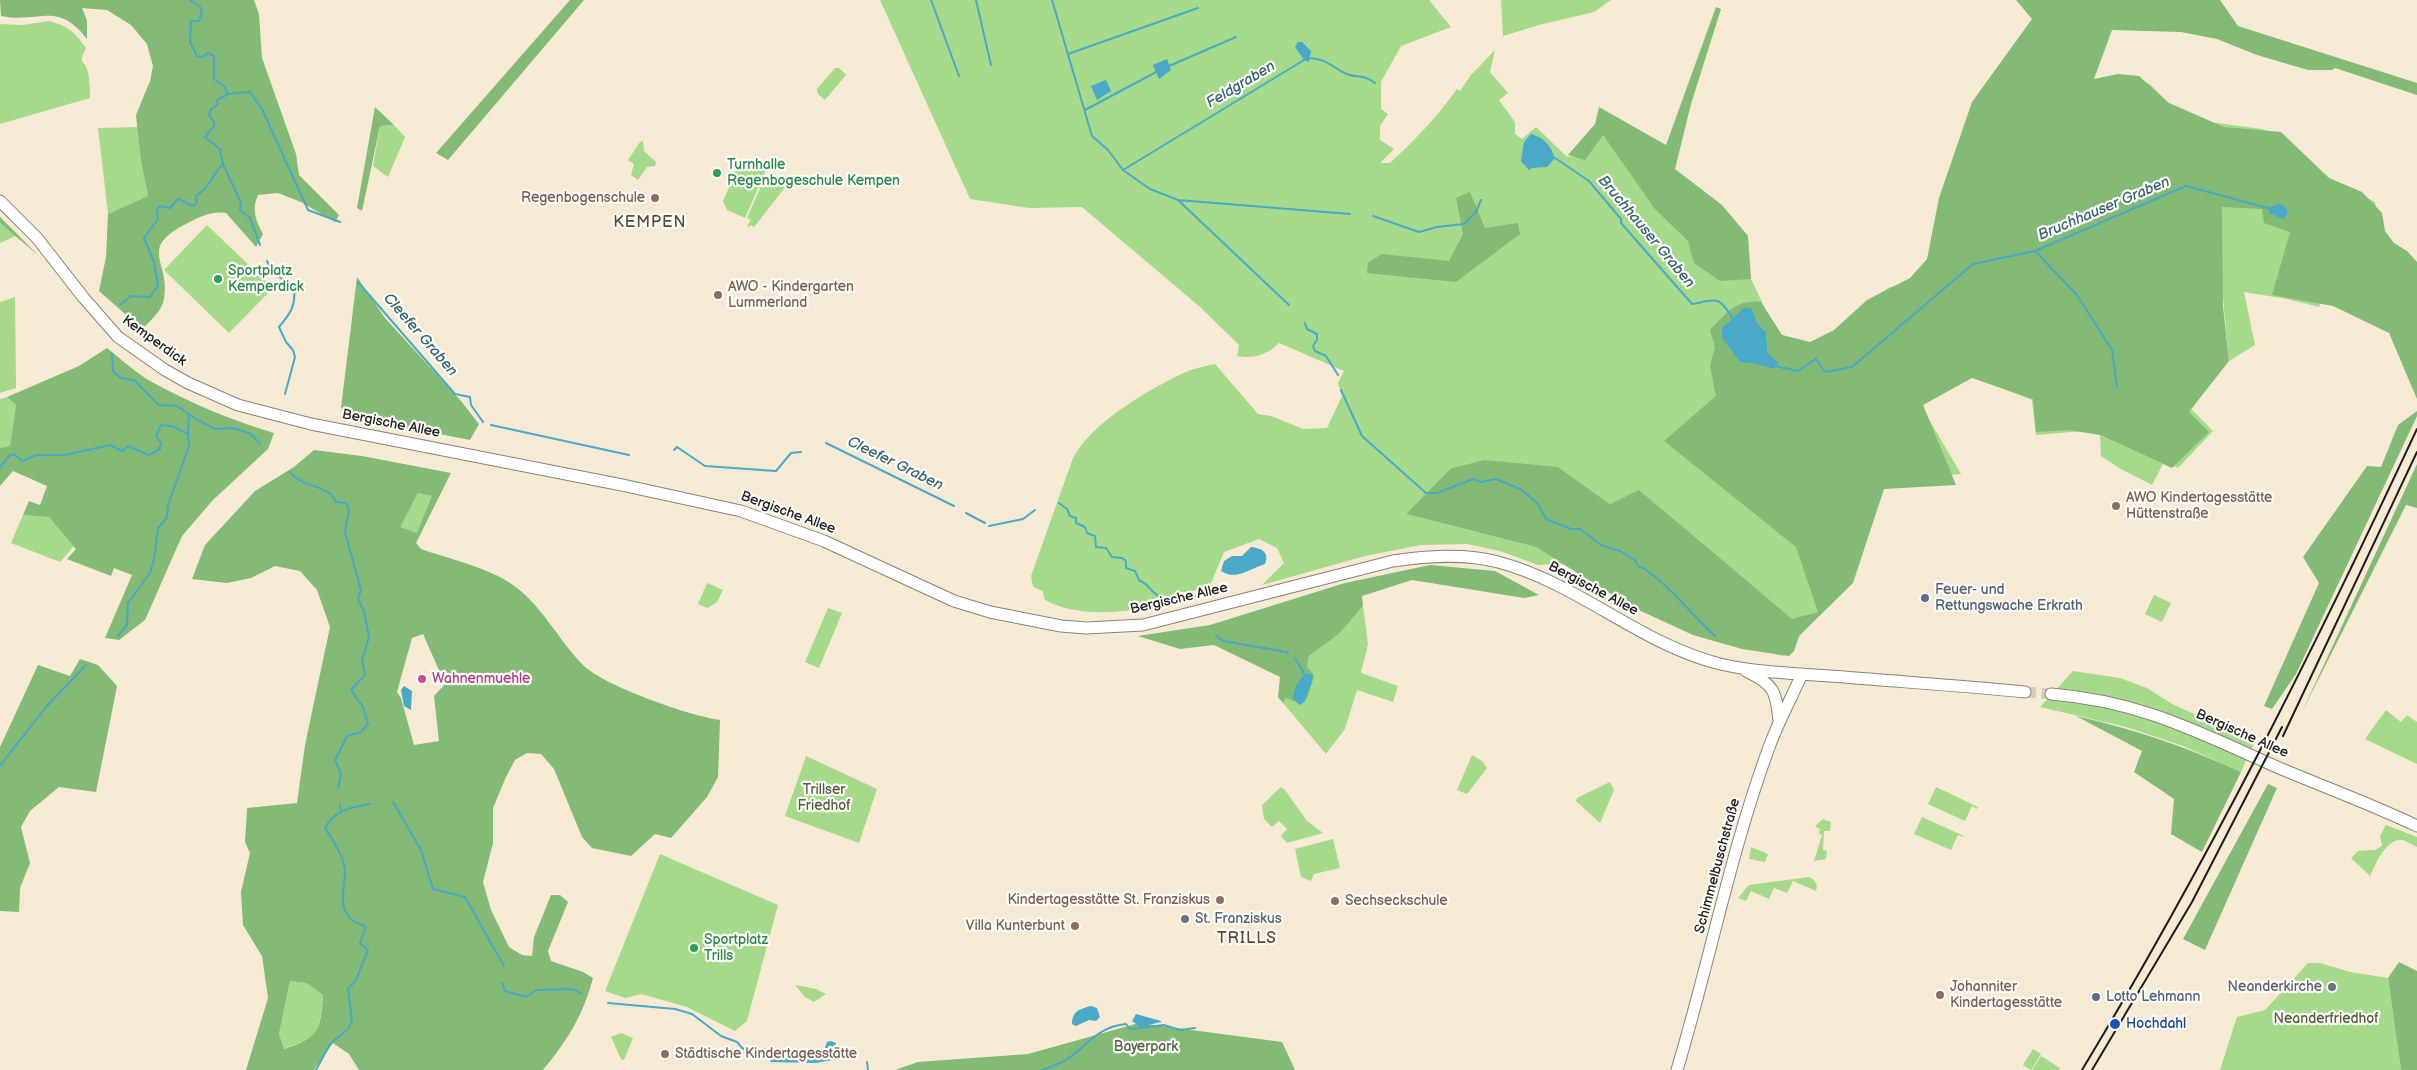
<!DOCTYPE html>
<meta charset="utf-8">
<style>
body{margin:0}
canvas{display:block;background:#f6ead5}
</style>
<canvas width="2417" height="1070"></canvas>
<script>
const context = document.querySelector('canvas').getContext('2d');
context.lineJoin = 'round';
function fillPath(path, color) { context.fillStyle = color; context.fill(path, 'evenodd'); }
function strokePath(path, color, width, dash) { context.strokeStyle = color; context.lineWidth = width; context.lineCap = dash ? 'butt' : 'round'; context.setLineDash(dash || []); context.stroke(path); }
function label(font, color, halo, rows, align = 'center') {
  context.font = font + ' "Balsamiq Sans",sans-serif'; context.lineWidth = 4.5; context.setLineDash([]); context.textBaseline = 'middle'; context.strokeStyle = halo; context.fillStyle = color; for (const [text, x, y, turn = 0] of rows) {
    context.save(); context.translate(x, y); context.rotate((+turn || 0) * Math.PI / 180); context.textAlign = isNaN(turn) ? turn : align; if (halo) context.strokeText(text, 0, 0); context.fillText(text, 0, 0); context.restore();
  }
}
fillPath(new Path2D(`
 M880,0h549l22,27 -50,19 -20,36v27l7,5 -8,12v14l14,9 -14,14h10c25,-23 47,-46 67,-74l3,2 11,-16 24,-25 -5,22 18,21 -9,7 16,22v12l7,5 14,-12 30,29 7,1 31,-38 147,160 29,61 34,4 21,-9 33,-33 20,-14 31,-9 184,-194 20,-10 12,2 16,8 19,20 39,17 53,7 20,7 47,42 46,24 6,34 -47,15 -15,56 -32,-8 -43,-7 11,53 -26,16 -7,-74 -42,111 33,33 -35,37 -75,-36 -19,-1 -48,4 -4,-35 -60,-23 -53,25 42,72 -83,7 -59,131 -27,29 -9,15 -17,-4 -97,-136 -30,-25 -29,13 -52,-37 -108,2 -44,45 130,33 28,17 -26,1 -38,-14 -33,-7 -46,1 -56,11 -103,29 22,-22 -7,-15 -18,-9 -35,13 -15,36 -34,6 -8,11c-38,6 -89,15 -123,-6l-1,-8 -10,-4 -2,-11 42,-118c19,-36 76,-69 113,-86 9,-4 20,-6 29,-8l43,50 13,2 32,13 24,-1 15,-32 -4,-13 6,-12 -65,-28c-12,12 -25,16 -42,13l2,-11 -39,-38 -118,-100 -53,1 -59,-9z
 M1501,0h110l-17,12 -55,13 -36,11z
 M49,21c19,5 26,11 37,27 -9,17 0,12 2,25 2,8 2,17 2,25l-90,26v-100l23,1z
 M835,68h4l7,7 -21,25 -7,-6 -1,-5z
 M394,125l11,12 -17,40 -15,-11 7,-40z
 M138,127l3,35 7,34 -40,18 -10,-86z
 M643,141l1,10 12,11 -1,4 -8,1 -9,13 -7,-5 3,-11 -6,-4 12,-18z
 M741,159l25,11 -21,48 -18,-8 -4,-9z
 M765,177l21,3 1,5 -33,42 -3,-2 -2,2 -2,-1 4,-6 -4,-2z
 M0,223l16,13 -16,7z
 M207,225l66,63 -44,45 -65,-63z
 M15,297l1,91 -16,5v-91z
 M7,397l9,8 -6,41 -10,2v-49z
 M2100,435l63,29 -11,21 -33,-17 -18,-12z
 M418,493l15,2 -16,39 -18,-7z
 M23,515l26,2 25,29 -14,16 -49,-19z
 M707,583l16,7 -6,12 -10,6 -9,-4z
 M2154,595l17,8 -9,19 -17,-8z
 M1363,606l5,38 -7,29 37,13 -5,16 -36,-12 -12,39 -19,25 -43,-51 24,-36 2,-11 30,-22z
 M828,608l14,5 -23,55 -14,-6z
 M2073,671l47,7 27,10 25,16 83,37 -14,31 -58,-26 -57,-19 -86,-20z
 M2386,710l15,12 6,-7 10,7v42l-52,-25z
 M1472,755l10,6 5,7 -20,26 -10,-4z
 M806,756l71,33 -18,54 -74,-27z
 M1610,782l4,8 -14,33 -24,-22 1,-3z
 M1281,787l4,3 22,31 16,12 -36,10 -6,-7 6,-7 -8,-8 -7,6 -8,-8 -2,-14z
 M1936,787l42,20 -1,2 -5,-3 -7,15 -37,-17z
 M1922,817l42,19 -1,1 -5,-2 -7,15 -37,-16z
 M1823,819l8,3 -1,9h-6l-1,19 4,1 -1,8 -12,2 8,-26 -3,-1 1,-5 -5,-3z
 M2386,825l31,12v10c-4,-2 -10,-6 -15,-7 -16,-2 -27,25 -32,36l-19,-18 7,-7 17,-1 7,-4 -2,-10z
 M1753,836l-2,11 17,7 -3,8 -16,-3z
 M1333,839l7,29 -26,6 -3,7 -10,-4 -6,-28z
 M660,854l118,51 -31,116 -12,10 -48,-24 -46,-13 -16,4 -20,-7z
 M1809,877l5,3 3,6 -1,5 -23,-10 -6,12 -13,-5 -5,11 -18,-8 -5,10 -8,-3 11,-13z
 M2308,963h12l30,9 38,6 13,92h-181l17,-53 28,-7z
 M290,981l16,2 17,12c-3,36 -4,42 -40,54l-4,-15z
 M795,985l21,4 10,5 -12,8 -9,-5z
 M621,1033l12,5 -9,22 -3,-1 -10,-22z
 M2033,1049l8,5 -10,16 -8,-5z
 M2041,1056l19,12 -1,2h-27z`), '#a4da8a');
fillPath(new Path2D(`
 M0,0h254l5,14 3,44 34,96 3,21 40,40 -4,7 -34,-20 -23,-9 -20,2c-7,14 -2,26 5,39l-7,13 -30,-34c-16,-2 -26,4 -40,11 -49,25 -15,37 -22,75 -2,12 -14,22 -22,30l-43,-38 7,-34 2,-43 40,-18 -7,-34 -5,-47 14,-34 3,-15 -6,-22 -16,-19 -24,-15 -25,-2 5,13v18c-31,-39 -46,-15 -86,-23z
 M570,0h14l-136,160 -12,-7z
 M2016,0h204l18,26 179,57v12l-82,-27 -3,2h-24l-51,-15 -40,-16 -36,-7 -69,-2 -18,49 24,-5 21,2 30,27 55,24 57,5 48,46 33,14 20,21 3,18 9,12 13,8 10,11v137l-28,-66 -56,-27 -61,-11 18,-63 -26,-9 -2,-14 -40,-2 1,99 6,55 -40,51 20,20 -37,36 -72,-33 -31,-5 -33,2 -3,-33 -61,-21 -49,27 33,80 -72,4 -31,94 -54,53 -5,15 -5,5 -47,-7 -49,-14 -63,-29 -94,-59 -130,-33 44,-45 34,-9 74,7 52,37 29,-14 153,129 26,-7 -22,-65 -132,-106 52,-45 -6,-30 5,-19 -5,-17c16,-17 27,-31 51,-28l21,33 28,7 24,-12 33,-30 43,-22 17,-19 12,-61 33,-96 60,-83zM1751,308l7,16 8,8 2,22 6,15 -22,-6z
 M1716,7l5,2 -30,95 -16,65 47,36 26,31 3,43 -31,2 -26,-18 -6,-22 -33,-32 -52,-74 -18,25 -17,-5 27,-31 4,-17 67,38z
 M375,107l19,18 -14,1 -18,85 -5,-3z
 M1470,192l15,36 33,-5 2,11 -64,48 -89,-9 1,-11 14,-8 67,7 14,-27 -7,-36z
 M0,217l39,39 -39,-33z
 M357,277l28,41 76,83 18,23 -9,16 -117,-23 -12,-9z
 M107,348c14,11 28,24 43,33 40,22 81,39 124,52l-6,16 -55,51 -31,36 -37,84 -26,20 -14,-2 27,-63 -18,-7 -3,8 -44,-17 9,-10 -27,-32 -26,-2 6,-14 11,4 7,-19 -34,-15 -13,15v-38l10,-2 6,-41 -9,-8 72,-31z
 M2417,411v5l-121,258 -24,35 -8,-3 55,-123 -16,-26 64,-91 14,1 17,-42z
 M314,450l48,6 89,17 -35,70 5,6c26,9 67,19 89,34 31,20 48,57 73,82 21,21 107,51 137,55l-2,57 -11,20 -36,41 -16,-4 -24,22 -39,-8 -10,-11 -28,-68 -13,-15 -14,-1 -12,7 -9,17 -13,31v35l-10,39 8,28 18,37 13,8 10,1 2,-19 17,-42h9l8,7 -20,49 3,10 32,11 10,6c-9,36 -26,63 -50,92h-184l-10,-16 -16,-11 -19,27h-68l22,-72 -6,-42 -19,-31 -2,-33 9,-39 -5,-11 2,-34 50,-5 8,-58 25,-118 -13,-37 -17,-19 -25,-5 -24,12 -24,5 -35,-4 13,-34 50,-54 39,-24zM418,493l14,3 -15,37 -17,-6zM423,634l22,50 -11,12 5,45 -25,4 -13,-47 -4,-6 15,-54zM290,981l16,2 17,12c-2,35 -5,43 -39,54l-5,-15z
 M2417,464v44l-11,-3 -104,207z
 M1430,565l65,6 44,24 -15,3 -112,-18 -50,16 1,10 -24,28 -30,22 -2,11 7,8 -7,24 -8,4 -13,-5 -3,5 -5,-6 2,-20 -66,-32 -34,4 -42,-13 72,-11 135,-42z
 M80,659l18,6 19,21 -21,106 -37,-5 -29,24 -9,16 9,36 -10,25 -1,24 -19,-1v-164l38,-82 32,11z
 M2076,716c61,14 108,30 165,56l-39,80 -31,-18 3,-35 -40,-27 8,-21z
 M2268,784l9,4 -72,162 -22,-11z
 M2399,962l18,9v99h-16l-13,-92z
 M1139,1023l143,19 13,28h-400l23,-8 110,-8z`), '#83ba76');
fillPath(new Path2D(`
 M1298,42h4l9,9 -2,11 -5,-2 -9,-13z
 M1167,59l4,11 -12,9 -6,-14z
 M1106,80l5,11 -14,9 -6,-14z
 M1531,134c14,4 19,11 24,24l-8,9 -15,1 -3,2 -8,-9 3,-19z
 M2278,204l8,3 2,7 -5,5 -14,-6 -1,-5z
 M1744,308h7l7,16 8,8 2,22 10,8 -4,7 -22,-6 -12,-1 -18,-24v-10z
 M1251,547c10,1 19,5 14,17 -16,5 -29,17 -44,7l3,-10 8,-5h10z
 M1306,674h6c3,11 -7,18 -7,28l-6,3 -6,-7c1,-9 5,-19 13,-24z
 M404,686l8,5 -1,19 -7,-4 -3,-16z
 M1091,1006l6,2 3,9 -4,4 -7,-1 -13,6 -4,-2c0,-13 8,-15 19,-18z
 M1136,1014l25,7v1l-21,5 -8,-6z
 M831,1041l5,2 -4,17 -16,3 -46,-1v-8l48,2 6,-6 3,-8z`), '#4aa9c9');
strokePath(new Path2D(`
 M190,0l10,7 2,6 -3,8h-8l-1,21 7,14 6,1 5,-4 6,3v23l10,7 4,8 -11,6 1,5 -7,4 -2,7 5,5v5l-9,11 15,12 3,15 18,39 -1,7 10,8 10,27
 M931,0l28,76
 M976,0l15,65
 M1052,0l40,136 16,14 15,20 27,19 28,11 172,14
 M1068,54l130,-46
 M1309,58c16,0 23,9 36,15 11,6 17,0 30,10
 M1169,66l67,-29
 M228,94l22,-2 12,17 46,101 32,12
 M1085,110l73,-39
 M1555,158l34,23 32,38v4l71,81c28,-5 26,-8 42,16
 M1123,170l181,-110
 M1178,200l111,105
 M1373,216l46,16 18,-5 27,-3 12,-12 5,-12
 M2035,251l42,44 35,55 5,36
 M267,261l4,9 23,19c2,17 -4,25 -15,38l7,15 7,8 2,7 -10,37
 M358,282l97,112 15,3 1,8 12,17
 M120,305l11,-9 19,1 8,-11 -4,-24 -10,-24 14,-19 -1,-9 2,-4 11,2 8,-9 15,7 4,-3 -1,-7c16,-11 14,-19 27,-32
 M1305,323l2,6 10,5v6l-4,6 2,5 11,5 12,19
 M112,354l1,17 8,7 13,2 25,25 18,1 19,13 19,10 18,-1 18,6 9,10
 M1775,366l23,5 18,-12 9,13 27,-5 121,-103 62,-13 151,-65 82,22
 M1341,390l21,46 64,57h11l36,-14 8,3 15,-3 26,11 15,13 9,16 25,10h9l21,16 19,6 15,9 3,6c17,4 60,55 77,70
 M491,425l138,30
 M826,443l128,63
 M674,450l3,-3 28,19 71,5 15,-18 10,-1
 M0,467l9,-11 5,-2 8,7 15,-6h28l45,-10 12,6 6,-5 21,9 11,-6 1,-6 -5,-7 5,-11 11,1 16,8 1,-20
 M290,472c10,13 26,12 39,21 3,1 5,7 7,9l10,1 3,6 -4,23 16,58 -3,8 6,14 5,25 -7,23 3,15 -14,15 12,17 5,17 -7,8 -14,4 -12,24 6,14 -3,14
 M1059,503l8,6 3,7 6,2v5l9,4 2,6 8,3 1,11 10,1 6,9 10,1 4,3v7l9,3 4,9c12,6 9,9 18,15 16,12 44,0 61,-7
 M966,513l19,10
 M989,526l34,-7 12,-9
 M1216,635l7,6 64,11 1,2
 M118,636l9,-11 1,-22 22,-30 4,-13 4,-32 9,-10 1,-13 21,-59 -1,-12
 M1295,658l10,17
 M0,766l46,-59 40,-42
 M393,802l28,48 12,39 32,8 39,69
 M340,804l1,6
 M502,983l3,8 21,6 10,-7 37,-1 9,5
 M608,1003l67,6 17,5 29,22 16,6 5,6 6,3
 M763,1056l8,3
 M867,1062l1,8
 M316,1070l14,-26 19,-16 3,-8 -4,-31 8,-9 12,-30 -8,-7 6,-16c-4,-3 -10,-4 -14,-7 -15,-13 -7,-32 -7,-49 -1,-15 -12,-30 -20,-43 10,-19 26,-20 45,-24
 M1041,1070c10,-3 24,-8 32,-15 17,-14 29,-29 53,-31l4,5 34,-4 16,5 15,-2`), '#4aa9c9', 2);
strokePath(new Path2D(`
 M2025,692l26,2`), '#d5cbb9', 11, [11, 5.5]);
const secondary = new Path2D(`
 M0,201l37,37 46,59 35,40 47,33 23,13 50,22 73,19 311,61 119,26 83,30 130,60 36,11 71,14 25,2 57,-3 250,-64c34,-5 71,-8 105,1 80,21 142,82 222,102 40,9 83,10 124,13 60,5 121,9 181,15
 M1746,671c28,13 30,20 33,50
 M2051,694c89,7 147,38 226,73 47,20 94,37 140,59
 M1677,1070c32,-106 53,-216 91,-320 9,-26 23,-51 34,-76`);
strokePath(secondary, '#898378', 13);
strokePath(secondary, '#fff', 11);
strokePath(new Path2D(`
 M2283,736l134,-284
 M2082,1070c125,-207 233,-422 335,-641
 M2092,1070l100,-168 90,-175`), '#1c1c1c', 2);
for (const [x, y, r, color] of [
 [717,173,5,"#2e9e5b"],
 [655,198,5,"#8d6e63"],
 [218,279,5,"#2e9e5b"],
 [718,295,5,"#8d6e63"],
 [2116,506,5,"#8d6e63"],
 [1925,598,5,"#5c6f8a"],
 [422,679,5,"#d1479c"],
 [1220,900,5,"#8d6e63"],
 [1335,901,5,"#8d6e63"],
 [1185,919,5,"#6b7280"],
 [1075,926,5,"#8d6e63"],
 [694,948,5,"#2e9e5b"],
 [2332,987,5,"#6b7280"],
 [1940,995,5,"#8d6e63"],
 [2096,997,5,"#5c6f8a"],
 [2115,1024,6,"#1a4fb4"],
 [665,1054,5,"#8d6e63"]
]) { const dot = new Path2D(); dot.arc(x, y, r, 0, 2 * Math.PI); context.fillStyle = color; context.fill(dot); strokePath(dot, '#fdfcf7', 2); }
label('14px', '#27864d', '#fdfcf7', [
 ["Turnhalle",727,165],
 ["Regenbogeschule Kempen",727,181],
 ["Sportplatz",228,271],
 ["Kemperdick",228,287],
 ["Sportplatz",704,940],
 ["Trills",704,956]
], 'left');
label('14px', '#785e54', '#fdfcf7', [
 ["Regenbogenschule",645,198,"right"],
 ["AWO - Kindergarten",728,287],
 ["Lummerland",728,303],
 ["AWO Kindertagesstätte",2126,498],
 ["Hüttenstraße",2126,514],
 ["Kindertagesstätte St. Franziskus",1210,900,"right"],
 ["Sechseckschule",1345,901],
 ["Villa Kunterbunt",1065,926,"right"],
 ["Johanniter",1950,987],
 ["Kindertagesstätte",1950,1003],
 ["Städtische Kindertagesstätte",675,1054]
], 'left');
label('14px', '#1c1c1c', '#fdfcf7', [
 ["Kemperdick",154,341,36],
 ["Bergische Allee",391,424,11],
 ["Bergische Allee",788,513,20],
 ["Bergische Allee",1593,589,28],
 ["Bergische Allee",1179,599,-13],
 ["Bergische Allee",2242,734,24],
 ["Schimmelbuschstraße",1718,866,-75]
]);
label('14px', '#4e5e75', '#fdfcf7', [
 ["Feuer- und",1935,590],
 ["Rettungswache Erkrath",1935,606],
 ["Lotto Lehmann",2106,997]
], 'left');
label('14px', '#b23c85', '#fdfcf7', [
 ["Wahnenmuehle",432,679]
], 'left');
label('14px', '#4c5e42', '#fdfcf7', [
 ["Trillser",824,790],
 ["Friedhof",824,806],
 ["Neanderfriedhof",2326,1019],
 ["Bayerpark",1146,1047]
]);
label('14px', '#5b616d', '#fdfcf7', [
 ["St. Franziskus",1195,919],
 ["Neanderkirche",2322,987,"right"]
], 'left');
label('14px', '#164399', '#fdfcf7', [
 ["Hochdahl",2126,1024]
], 'left');
label('italic 15px', '#336272', '#fdfcf7', [
 ["Feldgraben",1241,85,-31],
 ["Bruchhauser Graben",2104,209,-23],
 ["Bruchhauser Graben",1646,232,50],
 ["Cleefer Graben",420,335,49],
 ["Cleefer Graben",895,464,26]
]);
context.letterSpacing = '1px';
label('16px', '#594a38', '#fdfcf7', [
 ["KEMPEN",650,223],
 ["TRILLS",1247,939]
]);
context.letterSpacing = '0px';
</script>
